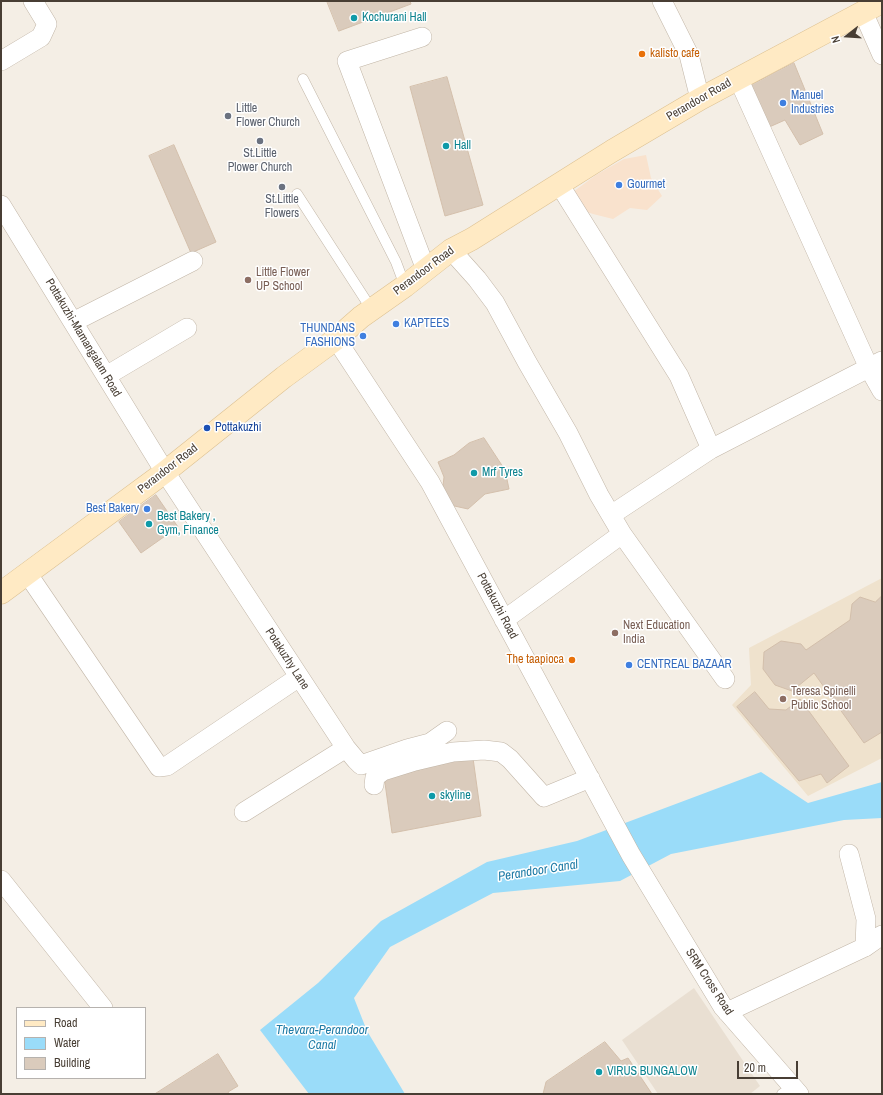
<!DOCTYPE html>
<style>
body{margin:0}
#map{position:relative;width:883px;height:1095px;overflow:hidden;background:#f4eee5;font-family:"Archivo Narrow",sans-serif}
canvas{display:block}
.frame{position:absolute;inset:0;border:2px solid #483e34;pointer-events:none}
.legend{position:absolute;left:16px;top:1007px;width:130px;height:72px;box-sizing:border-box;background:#fff;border:1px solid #b6b2ae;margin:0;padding:5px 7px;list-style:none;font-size:12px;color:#483e34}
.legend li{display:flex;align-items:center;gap:8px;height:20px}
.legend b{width:20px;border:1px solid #b6b2ae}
.north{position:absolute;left:827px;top:16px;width:40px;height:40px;-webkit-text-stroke:3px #fff;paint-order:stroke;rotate:253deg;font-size:11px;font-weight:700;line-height:16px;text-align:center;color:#483e34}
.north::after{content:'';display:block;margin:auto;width:14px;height:18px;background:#483e34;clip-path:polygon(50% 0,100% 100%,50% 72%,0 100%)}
.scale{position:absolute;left:737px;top:1061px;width:61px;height:18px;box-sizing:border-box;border:2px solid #483e34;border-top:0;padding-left:5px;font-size:12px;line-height:14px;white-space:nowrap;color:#483e34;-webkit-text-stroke:3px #fff;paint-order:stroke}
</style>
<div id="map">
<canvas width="883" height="1095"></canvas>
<div class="frame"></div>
<ul class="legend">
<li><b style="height:5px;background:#ffeac4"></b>Road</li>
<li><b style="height:11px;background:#9adcf9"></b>Water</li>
<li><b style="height:11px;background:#dacbbc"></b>Building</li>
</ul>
<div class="north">N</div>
<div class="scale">20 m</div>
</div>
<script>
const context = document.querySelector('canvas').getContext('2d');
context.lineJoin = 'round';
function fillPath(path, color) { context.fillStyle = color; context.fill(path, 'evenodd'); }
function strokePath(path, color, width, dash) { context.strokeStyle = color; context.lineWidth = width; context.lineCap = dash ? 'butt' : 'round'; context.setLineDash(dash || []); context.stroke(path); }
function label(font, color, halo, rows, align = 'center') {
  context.font = font + ' "Archivo Narrow",sans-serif'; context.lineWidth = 3; context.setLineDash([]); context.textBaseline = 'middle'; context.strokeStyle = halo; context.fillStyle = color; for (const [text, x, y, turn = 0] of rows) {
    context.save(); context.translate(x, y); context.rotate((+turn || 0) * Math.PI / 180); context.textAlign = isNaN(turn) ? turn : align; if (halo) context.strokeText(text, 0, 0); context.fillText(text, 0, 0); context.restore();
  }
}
fillPath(new Path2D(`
 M694,988l66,98 -10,8h-92l-36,-54z`), '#e9dfd2');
fillPath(new Path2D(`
 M646,155l5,23 11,18 -15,14 -17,-2 -17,11 -20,-5 -17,-6 -3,-16 23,-17 28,-16z`), '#f9e2cd');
fillPath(new Path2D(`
 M882,578v180l-74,38 -76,-91 19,-20 -2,-37z`), '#efe2cd');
fillPath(new Path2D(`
 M761,772l47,31 74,-21v36l-38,2 -173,34 -51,27 -127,12 -103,54 -36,51 13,33 38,63h-96l-49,-64 58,-47 63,-62 106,-59 90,-21z`), '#9adcf9');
const building = new Path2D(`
 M327,1h83l1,3 -72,27z
 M794,63l29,71 -23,11 -15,-25 -18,8 -19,-41z
 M447,77l36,128 -38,11 -35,-129z
 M174,145l42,97 -25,11 -42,-97z
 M484,438l21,32 4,19 -24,5 -17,15 -27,-6 3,-26 -6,-15 16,-7 15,-12z
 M156,495l22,32 -37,26 -22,-31z
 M882,596v136l-18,11 -50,-70 -22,18 -17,-6 -12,-16 1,-17 17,-11 20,3 5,6 44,-30 2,-16 8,-7 15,5z
 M755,692l14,17 17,1 14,-11 49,67 -22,17 -6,-9 -22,7 -62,-74z
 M473,758l8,58 -89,17 -8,-57z
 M605,1042l16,19 7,-3 24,36h-109l3,-12z
 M218,1054l20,32 -10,6 1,2h-74z`);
fillPath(building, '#dacbbc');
strokePath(building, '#d3bfab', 1);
const lane = new Path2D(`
 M303,79l93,183 9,24
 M297,194l75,116
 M782,1094l11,-7`);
const street = new Path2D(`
 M662,1l27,54 11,44
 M863,12l19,43
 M422,37l-75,24 79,209
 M1,61l40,-24 6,-13 -14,-23
 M738,78l131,290 13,23
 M559,184l120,192 32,73
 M1,205l164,267 181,276 10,12 5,5 46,-16 23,-6 17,-12
 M451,250l26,29 18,24 32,59 41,71 31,62 23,39
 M73,322l120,-61
 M336,339l94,143 201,373 92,152 76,87
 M106,376l81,-48
 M611,515l100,-66 171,-88
 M27,573l132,194 8,-1 132,-89
 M504,620l118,-86 103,145
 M374,785l1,-8 8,-6 32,-10 38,-9 31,-2 17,2 9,7 34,38 46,-19
 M244,812l102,-64
 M849,854l17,65 -1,28
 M1,880l102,128
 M727,1012l138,-65 17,-12`);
const secondary = new Path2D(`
 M1,593l164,-121 119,-95 52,-38 25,-22 44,-31 46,-36 21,-11 140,-88 88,-52 182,-97`);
strokePath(lane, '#c1b5a6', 11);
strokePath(street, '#c1b5a6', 20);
strokePath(secondary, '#ddc191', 23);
strokePath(lane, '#fff', 10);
strokePath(street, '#fff', 19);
strokePath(secondary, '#ffeac4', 22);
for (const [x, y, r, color] of [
 [354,18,4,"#0f9aa8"],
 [642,54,4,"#e8710a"],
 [783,103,4,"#3f7fe0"],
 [228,116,4,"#6b7280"],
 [260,141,4,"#6b7280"],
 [446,146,4,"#0f9aa8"],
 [619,185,4,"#3f7fe0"],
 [282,187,4,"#6b7280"],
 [248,280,4,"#8d6e63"],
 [396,324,4,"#3f7fe0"],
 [363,336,4,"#3f7fe0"],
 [207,428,4,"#1a4fb4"],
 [474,473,4,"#0f9aa8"],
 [147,509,4,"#3f7fe0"],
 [149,524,4,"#0f9aa8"],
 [615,633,4,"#8d6e63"],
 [572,660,4,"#e8710a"],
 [629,665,4,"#3f7fe0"],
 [783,699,4,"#8d6e63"],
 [432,796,4,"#0f9aa8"],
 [599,1072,4,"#0f9aa8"]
]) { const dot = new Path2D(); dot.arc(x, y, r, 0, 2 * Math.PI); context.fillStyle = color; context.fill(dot); strokePath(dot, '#fff', 1.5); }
label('12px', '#0d838f', '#fff', [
 ["Kochurani Hall",362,18],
 ["Hall",454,146],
 ["Mrf Tyres",482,473],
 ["Best Bakery ,",157,517],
 ["Gym, Finance",157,531],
 ["skyline",440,796],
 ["VIRUS BUNGALOW",607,1072]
], 'left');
label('12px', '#c56008', '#fff', [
 ["kalisto cafe",650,54],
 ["The taapioca",564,660,"right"]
], 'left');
label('12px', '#366cbe', '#fff', [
 ["Manuel",791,96],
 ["Industries",791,110],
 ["Gourmet",627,185],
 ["KAPTEES",404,324],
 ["THUNDANS",355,329,"right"],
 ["FASHIONS",355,343,"right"],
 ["Best Bakery",139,509,"right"],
 ["CENTREAL BAZAAR",637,665]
], 'left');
label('12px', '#483e34', '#fff', [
 ["Perandoor Road",699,100,-30],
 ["Perandoor Road",424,271,-37],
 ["Pottakuzhi-Mamangalam Road",83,338,59],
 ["Perandoor Road",168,469,-38],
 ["Pottakuzhi Road",497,606,62],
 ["Potakuzhy Lane",287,659,57],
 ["SRM Cross Road",709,982,57]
]);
label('12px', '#5b616d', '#fff', [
 ["Little",236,109,"left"],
 ["Flower Church",236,123,"left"],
 ["St.Little",260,154],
 ["Plower Church",260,168],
 ["St.Little",282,200],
 ["Flowers",282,214]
]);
label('12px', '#785e54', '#fff', [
 ["Little Flower",256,273],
 ["UP School",256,287],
 ["Next Education",623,626],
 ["India",623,640],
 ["Teresa Spinelli",791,692],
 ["Public School",791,706]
], 'left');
label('12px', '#164399', '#fff', [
 ["Pottakuzhi",215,428]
], 'left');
label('italic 13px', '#1e7ba6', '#fff', [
 ["Perandoor Canal",538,871,-9],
 ["Thevara-Perandoor",322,1031],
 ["Canal",322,1046]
]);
</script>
